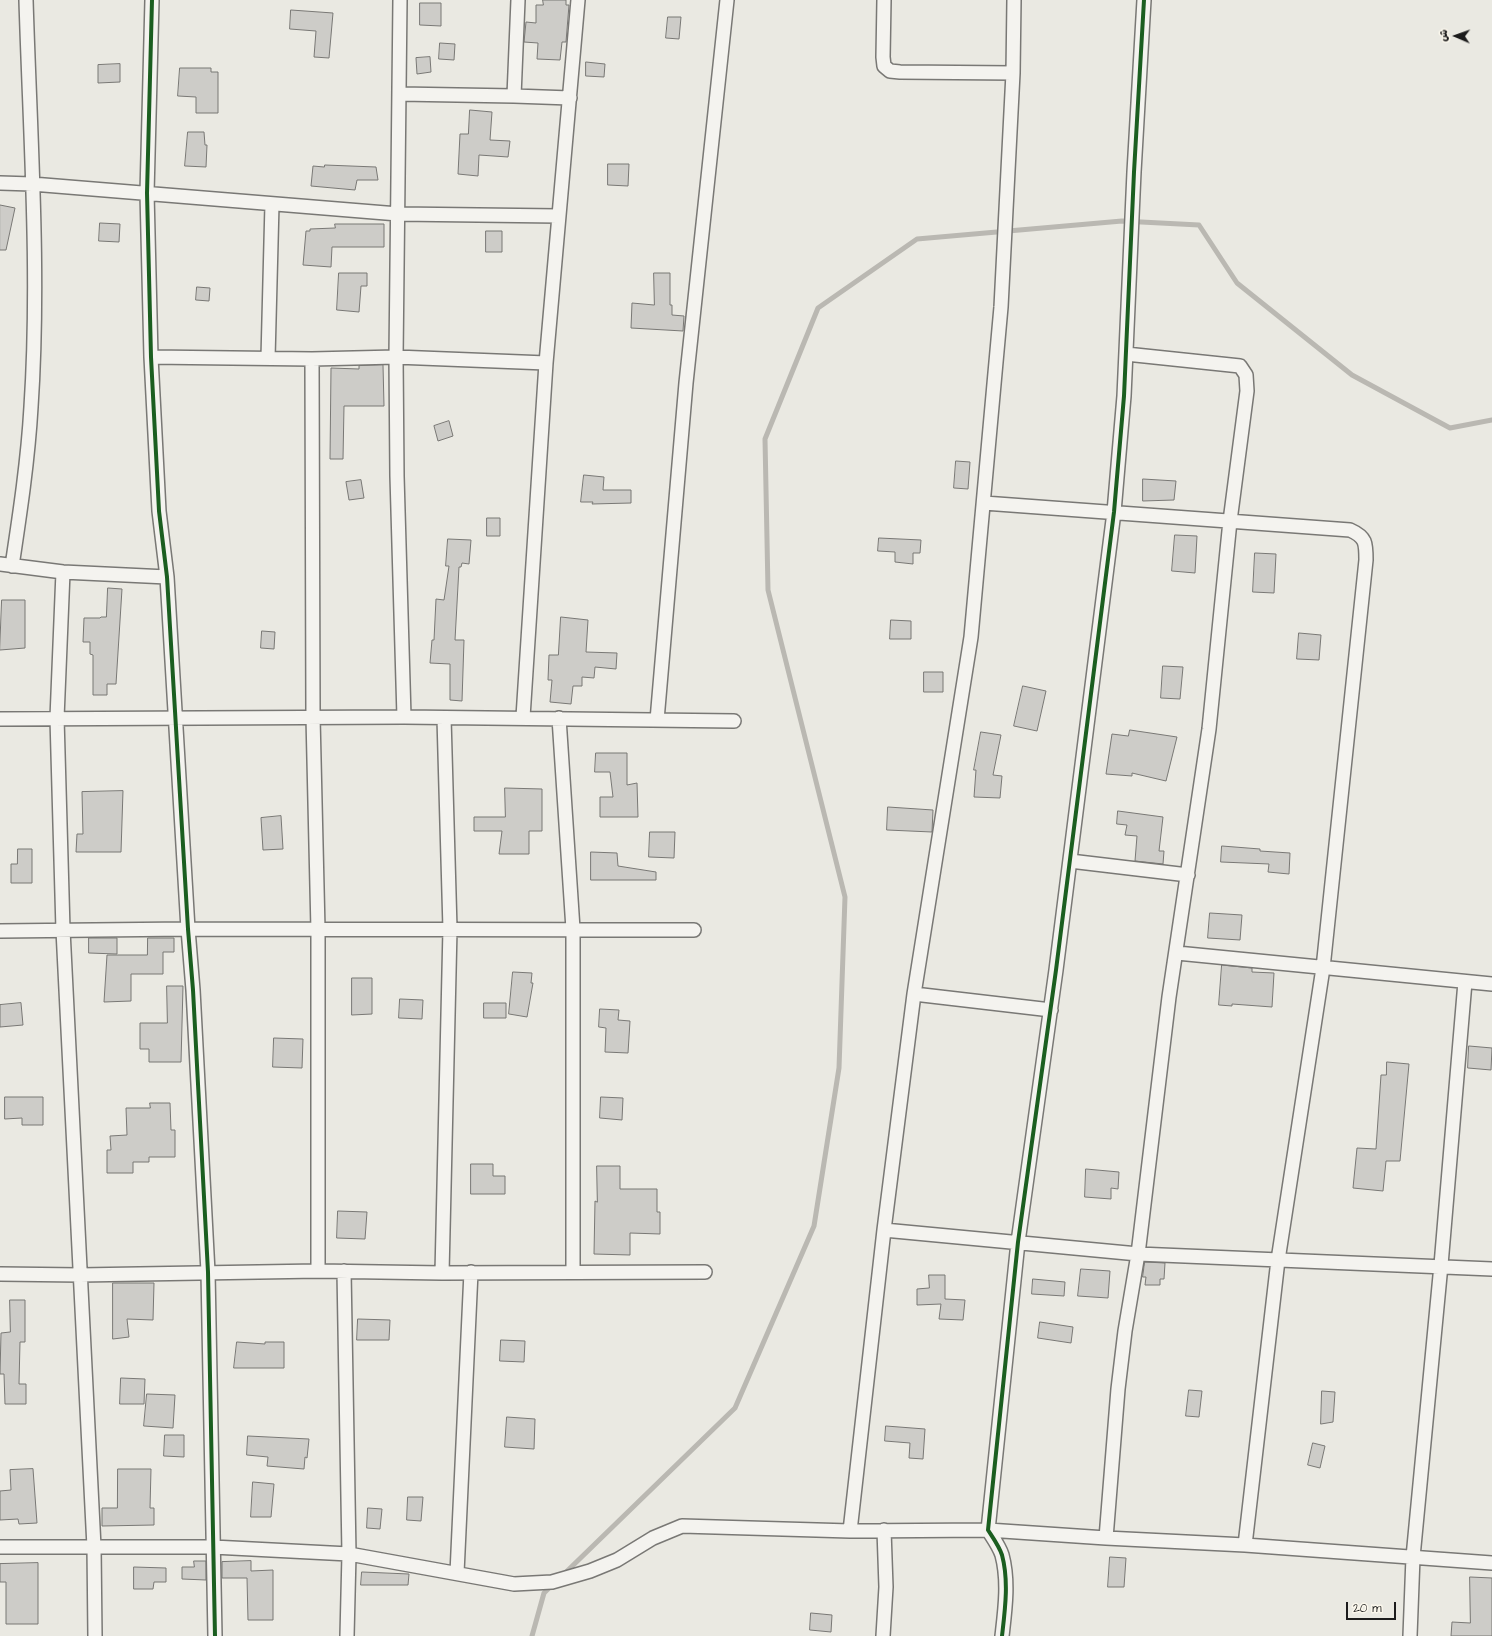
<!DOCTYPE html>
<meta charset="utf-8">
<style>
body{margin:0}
#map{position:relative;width:1492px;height:1636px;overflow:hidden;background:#eae9e2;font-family:"Architects Daughter","Playpen Sans Arabic",sans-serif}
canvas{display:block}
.north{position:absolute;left:1436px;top:16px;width:40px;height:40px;-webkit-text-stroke:3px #fbf7ec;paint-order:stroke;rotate:272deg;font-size:11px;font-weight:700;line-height:16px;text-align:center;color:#1c1c1c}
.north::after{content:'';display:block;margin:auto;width:14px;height:18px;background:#1c1c1c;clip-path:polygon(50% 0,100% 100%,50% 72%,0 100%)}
.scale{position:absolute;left:1346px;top:1602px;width:50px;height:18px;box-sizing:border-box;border:2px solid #1c1c1c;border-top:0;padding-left:5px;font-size:12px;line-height:14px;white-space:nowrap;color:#1c1c1c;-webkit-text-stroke:3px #fbf7ec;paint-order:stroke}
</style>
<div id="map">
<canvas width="1492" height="1636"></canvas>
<div class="north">ش</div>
<div class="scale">20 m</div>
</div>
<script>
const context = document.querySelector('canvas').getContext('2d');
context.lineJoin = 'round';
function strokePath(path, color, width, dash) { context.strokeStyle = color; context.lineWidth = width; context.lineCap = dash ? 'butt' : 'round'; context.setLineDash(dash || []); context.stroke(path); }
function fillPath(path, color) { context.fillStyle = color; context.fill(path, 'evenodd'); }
strokePath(new Path2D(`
 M562,1576l173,-168 79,-182 25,-158 6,-171 -77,-307 -3,-151 53,-131 99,-69 205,-18 77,4 38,58 115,92 98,53 42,-8
 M532,1636l12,-43 9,-9`), '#bab8b2', 5);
const building = new Path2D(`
 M543,0h23v5h3l-3,37h-4l-2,18 -23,-1 1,-16 -14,-1 2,-20 10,1v-18h7z
 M420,3h21v23l-21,-1z
 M291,10l42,3 -4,45 -15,-1 2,-26 -26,-2z
 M668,17h13l-2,22 -13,-1z
 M440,43l15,1 -1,16 -15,-1z
 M430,57l1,15 -14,2 -1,-16z
 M586,62l19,2 -1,13 -18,-1z
 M120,64v18l-22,1v-18z
 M180,68h31v4h7v41h-22v-16l-18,-1z
 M470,110l22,2 -2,28 20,1 -2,16 -29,-2 -1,21 -20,-2 2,-40h8z
 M188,132h16l1,13h2l-1,22 -21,-1z
 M608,164h21l-1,22 -20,-1z
 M325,165l51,2 2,13h-21l-2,10 -44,-4 2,-20 11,1z
 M0,205l15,3 -9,42h-6z
 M100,223l20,1 -1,18 -20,-1z
 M335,224h49v23h-52l-1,20 -28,-2 3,-34h4v-2l25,-1z
 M486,231h16v21h-16z
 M339,273h28v13h-6l-2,26 -22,-2z
 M654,273h16v32h2v10l12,1 -1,15 -52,-3 1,-25 22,2z
 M197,287l13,1 -1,13 -13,-1z
 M383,365l1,41h-40l-1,53h-13l1,-91 28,1v-3z
 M449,421l4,15 -15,5 -4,-15z
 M956,461l14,1 -2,27 -14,-1z
 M584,475l20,2 -1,13h28v13l-39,1 1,-2h-12z
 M1143,479l33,2 -2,19 -31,1z
 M361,480l3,18 -15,2 -3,-18z
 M487,518h13v18h-13z
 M1175,535l22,1 -2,37 -23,-2z
 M879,538l42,2 -1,13h-7v11l-18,-2v-10l-17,-1z
 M448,539l23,1 -2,24 -7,-1 -1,4h-2l-4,73h9l-2,61 -12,-1v-36l-20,-1 2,-23h2l2,-41 8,1 5,-34h-3z
 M1255,553l21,1 -2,39 -21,-1z
 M108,588l14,1 -6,95h-9v11h-14v-40l-3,-1v-12h-7l1,-24h16l1,-1h5z
 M2,600h23v48l-25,2z
 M561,617l27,3 -2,32 31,1 -1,16 -21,-2 -1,11 -12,-1v9h-9l-2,18 -21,-2 2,-22h-4l1,-25h9z
 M891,620l20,1v18h-21z
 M262,631l13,1 -1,17 -13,-1z
 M1299,633l22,2 -2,25 -22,-1z
 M1163,666l20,1 -3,32 -19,-1z
 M924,672h19v20h-19z
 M1023,686l23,5 -9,40 -23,-5z
 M1130,730l47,7 -11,44 -34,-8v3l-26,-2 6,-40 16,2z
 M981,732l20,3 -8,40 9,1 -2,22 -26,-1 2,-27h-2z
 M596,753h31v32l10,-2 1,34h-38v-20h13l-3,-25h-15z
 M505,788l37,1v42h-13v23h-30l3,-23h-28v-14h31z
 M123,791l-2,61h-45l1,-18h6l-1,-42z
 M888,807l45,3 -1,22 -45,-2z
 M1118,811l45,6 -4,34h5l-1,13 -28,-3 2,-25 -12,-1 2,-10 -10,-1z
 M281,816l2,33 -20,1 -2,-32z
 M650,832h25l-1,26 -25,-1z
 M1222,846l38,3v2l30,2 -1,21 -21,-2 1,-8 -48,-2z
 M18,849h14v34h-21v-19h6z
 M591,852l26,1 1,13 38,6v8h-65z
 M1210,913l32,2 -2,25 -32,-2z
 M89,938h28v16l-28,-1z
 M148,938h26v14h-11v22h-32v27l-27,1 3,-47h40z
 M1222,965l30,3v4l22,1 -2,34 -40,-3v2l-13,-1z
 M513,972l19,1 -1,10h2l-6,34 -18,-3z
 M352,978h20v36l-20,1z
 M167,986h16l-2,76h-32v-13h-9v-26h27z
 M400,999l23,1 -1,19 -23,-1z
 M21,1003l2,22 -23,2v-22z
 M484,1003h22v15h-22z
 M600,1009l19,1 -1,10 12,1 -2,32 -23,-1 1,-24 -7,-1z
 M274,1038l29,1 -1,29 -29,-1z
 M1469,1046l23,2 -1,22 -23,-2z
 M1387,1062l22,2 -9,97h-14l-3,30 -30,-3 4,-40 19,1 5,-74h5z
 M5,1097h38v28h-21v-7l-17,1z
 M601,1097l22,1 -1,22 -22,-2z
 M150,1103h20l1,27h4v27h-26v5h-16v11h-26v-23h4l-1,-14 17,-1 -1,-27h24z
 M471,1164h22v12h12v18h-34z
 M597,1166h23v23h37v23h3v22l-30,-1v22l-36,-1 1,-53 2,1z
 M1086,1169l33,3 -1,17 -7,-1v11l-26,-2z
 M338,1211l29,1 -2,27 -28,-1z
 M1145,1262l20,1 -1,16h-4v6h-15l1,-8h-3z
 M1081,1269l29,2 -2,27 -30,-2z
 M929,1275h16v24l20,1 -2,20 -24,-1 2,-15 -24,1v-16l12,-1z
 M1033,1279l32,3 -1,14 -32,-2z
 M113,1283h41l-1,37 -26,-1 2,18 -16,2z
 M10,1300h15v42h-5l-1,42h7v20h-21l-1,-30h-4l1,-41 9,-1z
 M358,1319l32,1 -1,20h-32z
 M1040,1322l33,5 -2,16 -33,-5z
 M501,1340l24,1 -1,21 -24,-1z
 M237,1342l28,2v-2h19v26h-50z
 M121,1378l24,1 -1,25h-24z
 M1189,1390l13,1 -3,26 -13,-1z
 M1322,1391l13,1 -2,30 -12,2z
 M147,1394l28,1 -2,33 -29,-2z
 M507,1417l28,2 -1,30 -29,-2z
 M886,1426l39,3 -2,30 -14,-1 1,-15 -25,-2z
 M165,1435h19v22l-20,-1z
 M248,1436l61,3 -2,19 -2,-1 -1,12 -37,-3 1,-9 -21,-2z
 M1313,1443l12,3 -5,22 -12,-3z
 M33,1469l4,54 -18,1 -1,-5 -18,1v-29l11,-1 -1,-20z
 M118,1469h33l-1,39h4v17l-52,1v-18h15z
 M253,1482l21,2 -3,33h-20z
 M408,1497h15l-2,24 -14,-1z
 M368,1508l14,1 -2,20 -13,-1z
 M1110,1557l16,1 -2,29h-16z
 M194,1561h12v19l-24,-1v-12h12z
 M251,1561v10l22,-1v50h-25l-1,-42h-25v-16z
 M38,1563v61h-32v-42h-6v-18z
 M134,1567l32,1v14h-12l-1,7h-19z
 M362,1572l47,2 -1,11h-47z
 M1470,1577l22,1v58h-41l1,-14 18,1z
 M811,1613l21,2 -1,17 -21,-2z`);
fillPath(building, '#cdccc8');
strokePath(building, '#797875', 1);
const minor = new Path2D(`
 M152,0l-5,193 4,164 8,154 8,66 21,352 5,61 15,282 7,364
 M400,0l-4,357 1,119 7,241
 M884,0l-1,57 1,9 6,5 10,1 113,1
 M400,94l114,2 4,-96
 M514,96l56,2
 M0,183l32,1 366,30 160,2
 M151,357l161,2 84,-2 150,6
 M268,358l4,-154
 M312,359l1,358 5,213v341
 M984,503l366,27c16,7 16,13 16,30l-43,408 -45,292 -33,285
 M0,564l63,8 104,5
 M12,566c8,-53 16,-106 19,-159 9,-134 -1,-273 -5,-407
 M63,572l-6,146 6,212 31,617 1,89
 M523,717l23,-354 32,-363
 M559,718l14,211v343
 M0,719l404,-2 330,4
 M657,720l29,-337 41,-383
 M1070,861l118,14
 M0,931l188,-2 506,1
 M1177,953l315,31
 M914,994l137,16
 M884,1230l254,24 354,15
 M344,1271l5,283 -2,82
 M442,1273l8,-344 -6,-211
 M0,1274l80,1 238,-4 124,2 263,-1
 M850,1531l34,-301 30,-236 57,-357 30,-330 12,-234 1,-73
 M1106,1538l12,-149 7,-58 13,-77 31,-257 40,-268 21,-208 17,-130 -1,-16 -6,-9 -114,-12
 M0,1547h213l136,7 165,30 38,-2 38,-11 27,-11 36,-22 29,-12 168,5 138,-1 118,8 139,7 247,18
 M457,1573l14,-301
 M883,1636l3,-49 -2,-57
 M1002,1636c3,-26 7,-55 0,-81 -3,-9 -9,-17 -14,-25l30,-288 38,-272 58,-458 10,-116 10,-224 10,-172
 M1410,1636l3,-79 28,-292 24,-283`);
strokePath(minor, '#797875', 16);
strokePath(minor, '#f4f3ef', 13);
strokePath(new Path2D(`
 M152,0l-5,193 4,164 8,154 8,66 21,352 5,61 15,282 7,364
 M1002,1636c3,-26 7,-55 0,-81 -3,-9 -9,-17 -14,-25l30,-288 38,-272 58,-458 10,-116 10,-224 10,-172`), '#1b5e20', 4);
</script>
